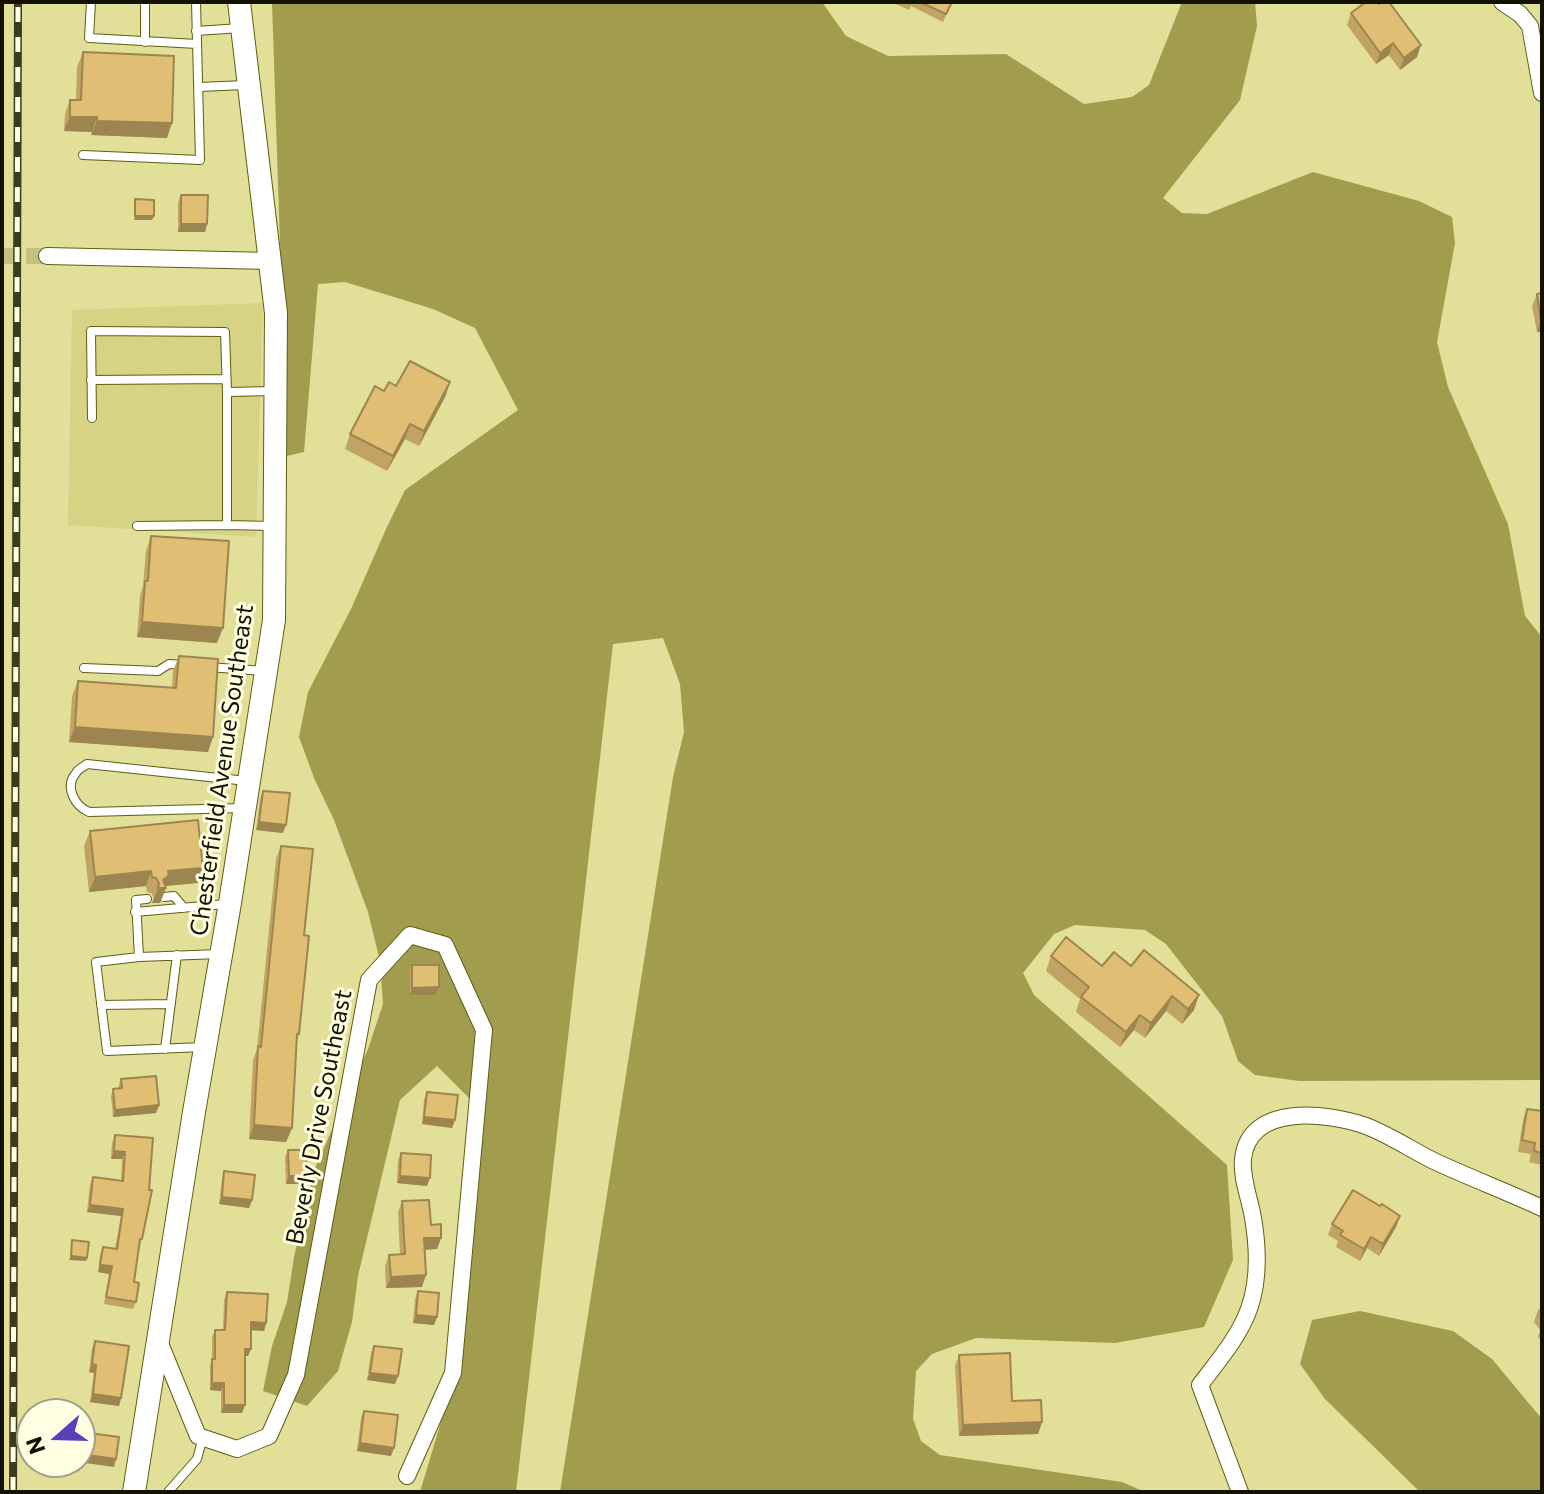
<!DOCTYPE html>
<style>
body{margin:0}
#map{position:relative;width:1544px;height:1494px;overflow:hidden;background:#e2df99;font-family:Commissioner,sans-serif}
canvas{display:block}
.frame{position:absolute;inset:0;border:4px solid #131100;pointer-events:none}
.north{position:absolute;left:16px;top:1398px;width:80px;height:80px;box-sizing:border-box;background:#fffee2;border:2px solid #a19f88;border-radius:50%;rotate:250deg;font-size:22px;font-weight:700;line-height:32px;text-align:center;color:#131100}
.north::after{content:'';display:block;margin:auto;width:28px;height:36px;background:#5740b8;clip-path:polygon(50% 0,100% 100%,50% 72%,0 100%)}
</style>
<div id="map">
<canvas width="1544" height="1494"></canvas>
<div class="frame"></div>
<div class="north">N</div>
</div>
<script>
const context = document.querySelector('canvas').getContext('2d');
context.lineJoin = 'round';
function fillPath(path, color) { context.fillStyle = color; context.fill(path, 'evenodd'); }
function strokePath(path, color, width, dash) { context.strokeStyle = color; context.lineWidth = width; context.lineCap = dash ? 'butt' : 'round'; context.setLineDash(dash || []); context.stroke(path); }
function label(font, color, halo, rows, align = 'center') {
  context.font = font + ' Commissioner,sans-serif'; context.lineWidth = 6; context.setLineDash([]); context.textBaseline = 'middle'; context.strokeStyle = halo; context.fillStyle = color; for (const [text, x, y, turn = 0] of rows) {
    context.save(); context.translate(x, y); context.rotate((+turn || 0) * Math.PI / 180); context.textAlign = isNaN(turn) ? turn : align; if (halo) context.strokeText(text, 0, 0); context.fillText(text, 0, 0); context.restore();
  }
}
fillPath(new Path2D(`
 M263,303l-7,234 -188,-12 4,-215z`), '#d6d384');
fillPath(new Path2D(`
 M272,2h550l24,34 42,20 118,-2 78,50 48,-7 17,-12 33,-83h73l2,24 -17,74 -77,98 19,15 25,1 106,-42 106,29 33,16 3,26 -18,99 11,45 60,137 17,92 17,21v443l-243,1 -44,-6 -17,-14 -16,-45 -56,-72 -21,-14 -70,-5 -21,9 -31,39 11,22 193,170 6,95 -29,67 -89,16 -139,-5 -44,16 -16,17 -3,48 8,22 19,14 182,27 23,10h-585l113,-715 11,-45 -4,-48 -17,-46 -50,6 -97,848h-96l20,-67 12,-48 18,-235 -1,-44 -32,-32 -37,34 -42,176 -6,46 -14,49 -31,35 -44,-15 9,-45 15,-44 7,-45 20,-87 54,-121 15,-45 -3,-43 -12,-49 -34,-92 -20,-42 -15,-41 9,-45 43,-83 35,-80 19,-39 113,-80 -43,-82 -42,-19 -88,-27 -27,2 -14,168 -17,4z
 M1360,1311l93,20 39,28 50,60v73h-122l-95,-93 -25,-35 12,-44z`), '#a29d4e');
strokePath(new Path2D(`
 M2,256h45`), '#c3c082', 16, [16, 8]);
const lane = new Path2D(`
 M91,2l-2,36 108,6
 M196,31l45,-3
 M145,42v-40
 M199,87l47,-2
 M83,155l117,5 -4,-158
 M91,380l135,-1
 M92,418l-1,-87 134,1 2,60
 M137,526l90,-1
 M272,526l-45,-1v-133l48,-1
 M207,667l58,4
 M84,668l74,3 11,-7 16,1
 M243,808l-154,4c-14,-6 -25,-25 -13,-39 2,-4 7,-6 11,-9l160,17
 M164,897l10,-1 10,12
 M135,912l91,-8
 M139,957l-3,-57 11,-1
 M101,1005l70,-1
 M203,1047l-96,4 -11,-89 43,-5 81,-3
 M165,1049l12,-94
 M168,1492l29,-33 6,-22`);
const street = new Path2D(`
 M1502,2l18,12 10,12 12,67
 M47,256l224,5
 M159,1341l39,95 39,13 32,-13 27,-61 73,-395 41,-45 35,10 39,85 -31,343 -46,103
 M1240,1492l-40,-107c18,-24 39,-48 49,-76 10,-28 9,-62 4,-91 -3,-19 -12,-40 -10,-59 6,-57 86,-46 123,-33 24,9 47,25 70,36 35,16 71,30 106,46`);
const secondary = new Path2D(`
 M134,1492l60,-380 36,-209 44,-283 2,-307 -37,-311`);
strokePath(lane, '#605c12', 10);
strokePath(street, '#605c12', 18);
strokePath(secondary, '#605c12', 24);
strokePath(lane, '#fff', 8);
strokePath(street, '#fff', 16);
strokePath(secondary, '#fff', 22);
const rail = new Path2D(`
 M13,1492l5,-1490`);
strokePath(rail, '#3d3b1f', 8);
strokePath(rail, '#fffee2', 5, [15]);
fillPath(new Path2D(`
 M891,2h61l-9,20 -32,-16 -2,4z
 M1351,13l66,44 -17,13 -11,-15 -13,9 -29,-39z
 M83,52l84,86 -76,-3 1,-3 -28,-1 1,-17 5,-14h6l1,-33z
 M181,195l26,29 -2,8h-27v-29z
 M1542,293v39h-5l-5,-26 5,-12z
 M450,382l-5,15 -26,49 -14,-7 -18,32 -42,-22 5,-15 34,-43 12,-5z
 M151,536l66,107 -80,-6 3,-41 3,-10 3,-35z
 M179,656l29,96 -139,-10 3,-46 6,-15 94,7 1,-17z
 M263,791l20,42 -27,-3 4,-31z
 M90,831l113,37 -6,15 -32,3 1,2 -6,15h-8l2,-5 -3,-5 -4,-1 -1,-6 -57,6 -5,-46z
 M281,846l23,89 -5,99 -2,6 -5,88 -6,14 -37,-3 4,-79 4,-11 19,-190z
 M1051,956l51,10h29l63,44 -12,14 -16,-13 -21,27 -11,-8 -14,17 -44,-35 4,-13 -34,-28z
 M412,965l27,22 -3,8h-26v-22z
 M121,1079l38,26 -3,8 -43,4 -2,-21 2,-7 5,-1z
 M427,1092l28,28 -3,8 -30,-4 2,-25z
 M1527,1109l15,2v54l-13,-3 2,-8 -13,-2 5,-32z
 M115,1135l38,3 -11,101 -3,8 -5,35 2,20 -3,7 -29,-5 5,-30 -11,-2 2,-17 3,-8 12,2 6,-33 -34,-4 3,-27 3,-8 28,4 1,-22h-11l1,-16z
 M288,1150l16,34h-18l-1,-27z
 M401,1153l26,33 -30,-3 1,-23z
 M224,1171l28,29 -3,8 -30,-4 3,-25z
 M402,1201l29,24 10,13 -4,11 -13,1 -2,37 -36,1 -1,-22 4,-11 11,-1 -2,-42z
 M1380,1206l20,10 -4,11 -17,29 -12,-8 -7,13 -24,-14 2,-6 -10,-6 4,-11z
 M418,1291l19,26 -3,8 -21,-2 2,-24z
 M227,1292l39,31 -2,8 -13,-1v19l-3,7h-3v49l-3,8h-21v-22l-11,-1v-24l2,-7v-22l3,-7h8l1,-30z
 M1542,1307v35l-4,-5 2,-7 -6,-8 4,-12z
 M95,1341l26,57 -2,8 -29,-4 4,-29 -5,-1 3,-24z
 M374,1346l24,30 -3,8 -28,-4 4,-27z
 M959,1355l53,46 30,21 -4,12 -79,2 -4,-70z
 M364,1411l27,45 -34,-5 4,-33z`), '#c1a363');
fillPath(new Path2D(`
 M1393,43l-4,12 -13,9 4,-11z
 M1421,45l-4,12 -17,13 4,-12z
 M70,117h27l-5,15 -28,-1z
 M97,121l75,2 -5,15 -76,-3z
 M135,216h19l-2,4h-18z
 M181,224h26l-2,8h-27z
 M1541,321l1,11h-5z
 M450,382l-5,15 -26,49 5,-15z
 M410,424l-5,15 -18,32 6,-15z
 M142,622l81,6 -6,15 -80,-6z
 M75,727l138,10 -5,15 -139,-10z
 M259,822l27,3 -3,8 -27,-3z
 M203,868l-6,15 -32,3 1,2 -6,15h-8l6,-15 10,-17z
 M151,871l-5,15 -57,6 6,-15z
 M439,987l-3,8h-26l2,-7z
 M1199,995l-5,15 -12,14 6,-15z
 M1172,996l-6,15 -21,27 6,-15z
 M1140,1015l-6,15 -14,17 6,-15z
 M159,1105l-3,8 -43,4 2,-7z
 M424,1117l31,3 -3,8 -30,-4z
 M254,1125l38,3 -6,14 -37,-3z
 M114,1151l11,1 -3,7h-11z
 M289,1176h18l-3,8h-18z
 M400,1176l30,2 -3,8 -30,-3z
 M222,1197l30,3 -3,8 -30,-4z
 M90,1205l33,4 -2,7 -34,-4z
 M1400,1216l-4,11 -17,29 4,-12z
 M1371,1237l-4,11 -7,13 4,-12z
 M424,1238h17l-4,11 -17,1z
 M71,1256l16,2 -1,3 -17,-1z
 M100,1265l12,1 -3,8 -11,-2z
 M426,1275l-4,12 -36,1 5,-11z
 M416,1315l21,2 -3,8 -21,-2z
 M251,1322l15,1 -2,8 -16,-1z
 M245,1349h6l-3,7h-5z
 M92,1364l4,1 -2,8 -5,-1z
 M370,1373l28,3 -3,8 -28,-4z
 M212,1383h12l-3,8 -11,-1z
 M93,1394l28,4 -2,8 -29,-4z
 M224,1405h21l-3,8h-21z
 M1042,1422l-4,12 -79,2 4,-11z
 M360,1443l34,5 -3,8 -34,-5z
 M80,1454l36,5 -2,8 -36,-5h2z`), '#9d8550');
const building = new Path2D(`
 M920,2h32l-6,12z
 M1366,2h12l1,2 2,-2h8l32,43 -17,13 -11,-15 -13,10 -29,-40z
 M83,52l91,4 -2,67 -75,-2v-4h-27v-17h11z
 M181,195h27l-1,29h-26z
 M135,199l19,1v16h-19z
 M1542,293v28h-1l-4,-27z
 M410,361l40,21 -26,49 -14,-7 -17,32 -43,-22 25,-48 9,5 5,-9 7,4z
 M151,536l78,5 -6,87 -81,-6 3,-41h3z
 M179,656l39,3 -5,78 -138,-10 3,-46 98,7z
 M263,791l27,2 -4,32 -27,-3z
 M198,820l5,48 -35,3 1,4 -6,5 3,8h-8l1,-5 -3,-5 -4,-1 -1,-6 -56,6 -5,-46z
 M281,846l32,3 -9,86 5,1 -10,98h-2l-5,94 -38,-3 4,-79 3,1z
 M1066,937l36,29 12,-14 17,14 13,-16 55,45 -11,14 -16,-13 -21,27 -11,-8 -14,17 -45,-35 8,-10 -38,-31z
 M412,965h27v22l-27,1z
 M156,1076l3,29 -44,5 -2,-21 9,-1 -1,-9z
 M427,1092l31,3 -3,25 -31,-3z
 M1527,1109l15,2v42l-8,-2 1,-8 -13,-3z
 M115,1135l38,3 -4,52h3l-10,49h-2l-6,43 5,1 -3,19 -30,-5 6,-31 -12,-1 3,-18 14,2 6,-40 -33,-4 3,-28 30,4 2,-29 -11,-1z
 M288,1150h18l1,26h-18z
 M401,1153l30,2 -1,23 -30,-2z
 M224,1171l31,4 -3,25 -30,-3z
 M1353,1190l27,16 2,-2 18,12 -17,28 -12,-7 -7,12 -24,-14 3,-4 -11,-7z
 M429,1200l2,25 10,-1v14h-17l2,37 -35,2 -2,-22 16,-1 -3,-53z
 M72,1240l17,2 -2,16 -16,-2z
 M418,1291l21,2 -2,24 -21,-2z
 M227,1292l41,2 -2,29 -15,-1v27h-6v56h-21v-22h-12v-24h3v-29h10z
 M95,1341l34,5 -8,52 -28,-4 3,-29 -4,-1z
 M374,1346l28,3 -4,27 -28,-3z
 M1010,1353l2,48 29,-1 1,22 -79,3 -4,-70z
 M364,1411l34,4 -4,33 -34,-5z
 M81,1432l38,5 -3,22 -36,-5z`);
fillPath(building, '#e0be73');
strokePath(building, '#9d8550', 2);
label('24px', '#131100', '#fffee2', [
 ["Chesterfield Avenue Southeast",222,770,-82],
 ["Beverly Drive Southeast",319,1117,-79]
]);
</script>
